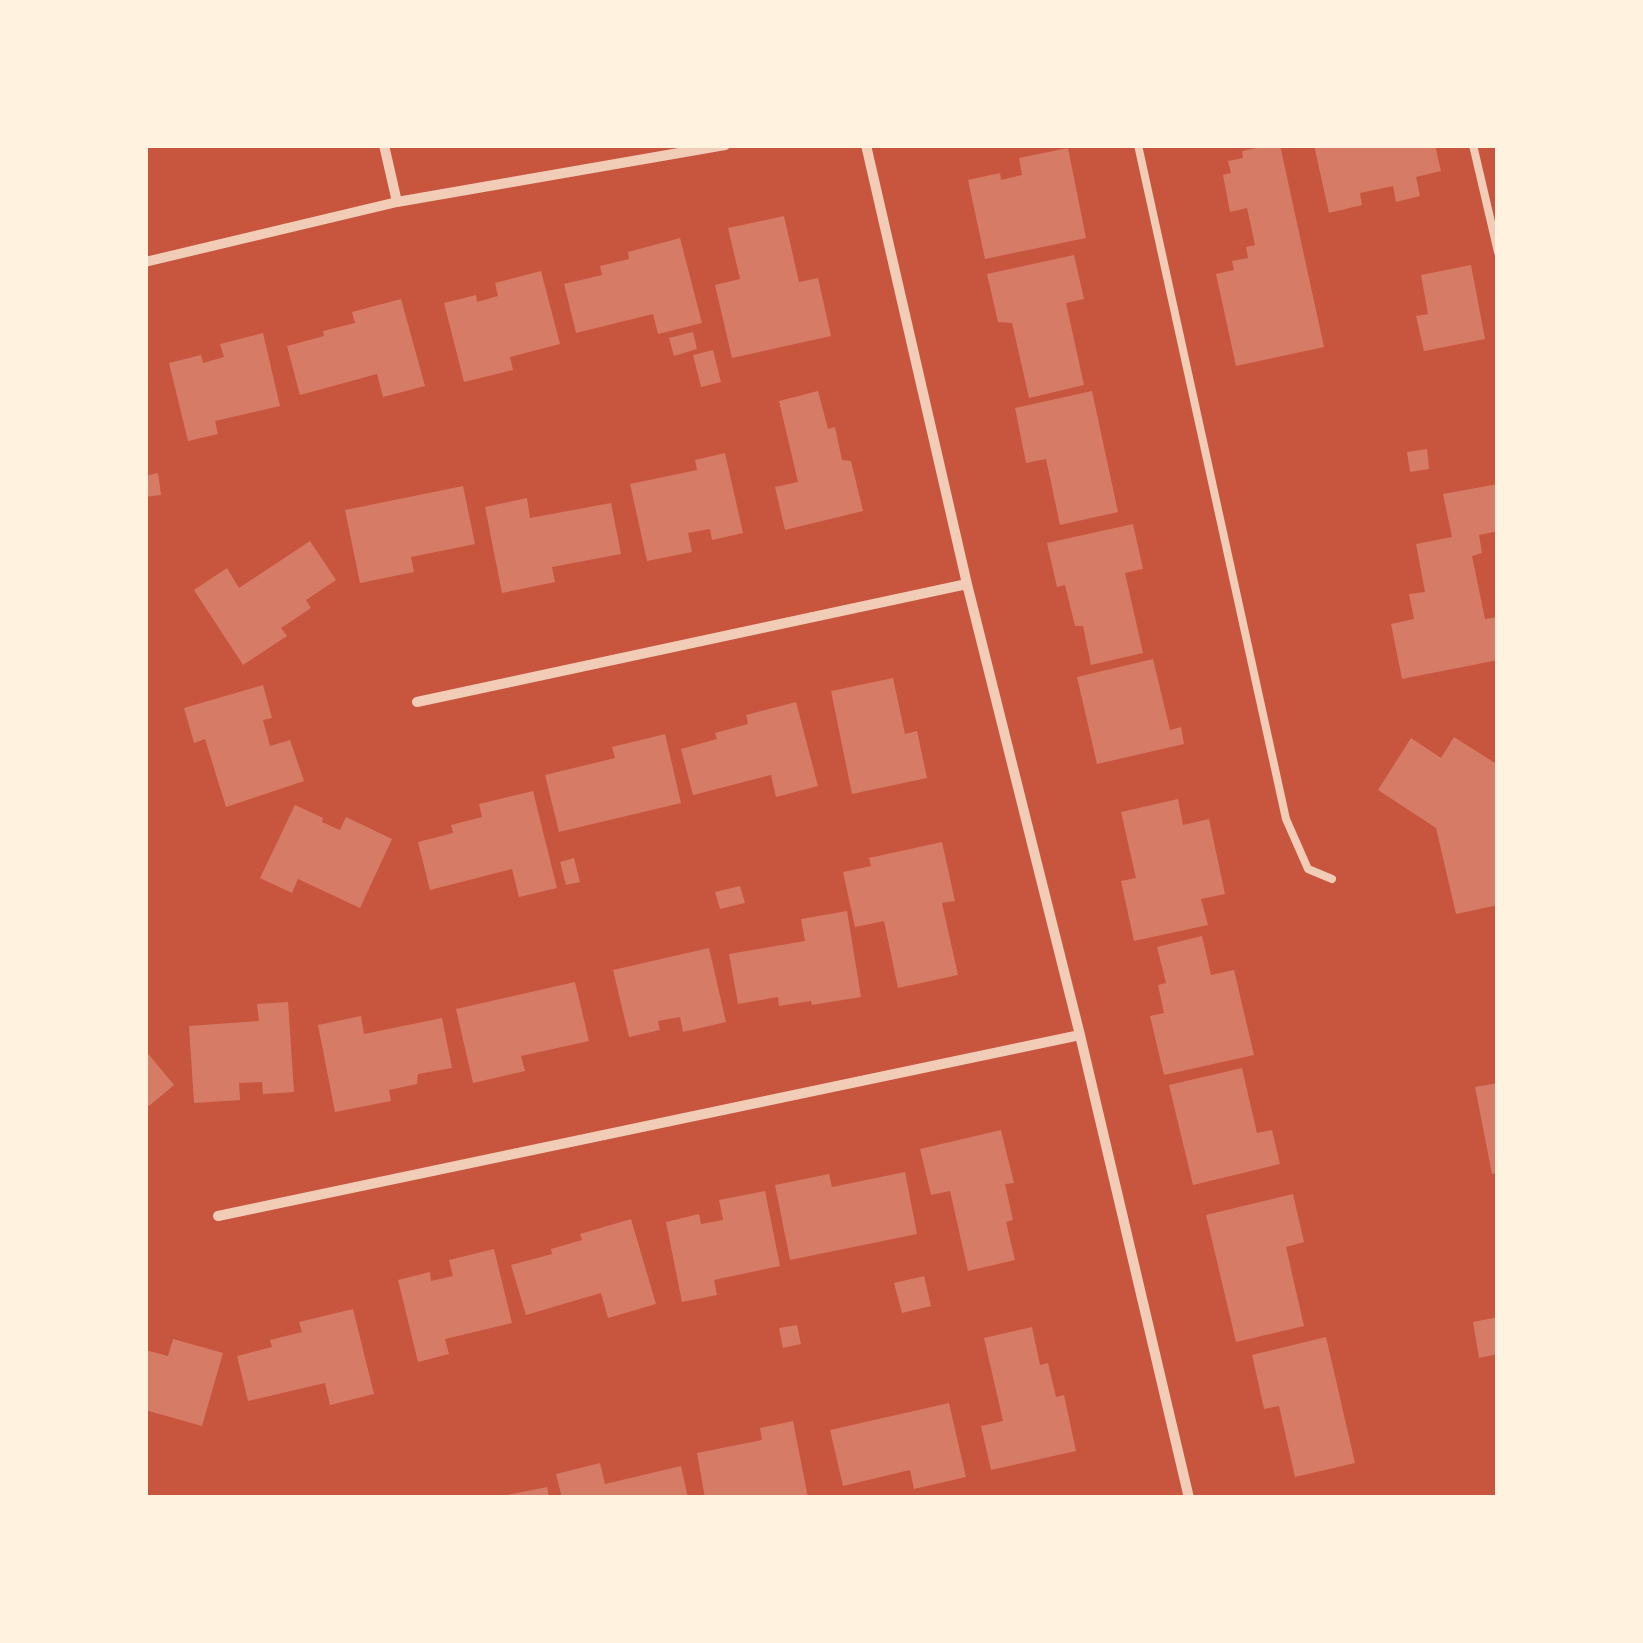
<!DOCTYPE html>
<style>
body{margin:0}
#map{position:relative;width:1643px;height:1643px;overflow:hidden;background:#c8553d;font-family:Arial,sans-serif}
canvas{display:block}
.frame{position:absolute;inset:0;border:148px solid #fff3e0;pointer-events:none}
</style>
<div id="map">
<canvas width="1643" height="1643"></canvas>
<div class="frame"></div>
</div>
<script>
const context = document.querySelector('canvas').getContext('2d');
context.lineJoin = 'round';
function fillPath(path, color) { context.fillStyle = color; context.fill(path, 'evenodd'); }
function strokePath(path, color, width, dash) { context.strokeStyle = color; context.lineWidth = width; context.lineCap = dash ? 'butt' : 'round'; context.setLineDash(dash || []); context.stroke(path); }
fillPath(new Path2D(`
 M1271,145h9l44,202 -88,19 -20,-92 18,-4 -2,-9 16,-3 -2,-11 9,-2 -8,-37 -17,4 -7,-37 8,-2 -3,-12 15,-3 -1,-7z
 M1314,145h121l6,26 -25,6 4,19 -24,6 -3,-16 -33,7 2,12 -33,8z
 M1068,148l18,90 -101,21 -17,-79 32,-7 1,7 21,-5 -3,-17z
 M784,216l15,66 19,-4 13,58 -99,22 -17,-73 25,-6 -12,-51z
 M680,238l22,85 -44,11 -5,-20 -77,19 -12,-49 38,-9 -2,-9 29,-7 -1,-7z
 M1074,255l10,44 -18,4 18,82 -55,13 -17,-75 -14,-1 -11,-48z
 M1471,265l14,74 -61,12 -8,-35 12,-2 -7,-39z
 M541,271l19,73 -50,13 3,13 -49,12 -20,-79 32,-8 1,7 21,-6 -3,-13z
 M401,299l24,87 -42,11 -6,-23 -77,21 -13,-49 37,-10 -1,-5 32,-8 -3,-11z
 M693,332l4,17 -23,7 -5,-18z
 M263,333l17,73 -65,15 3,13 -30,7 -19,-78 32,-8 2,8 21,-6 -4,-13z
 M713,350l8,32 -20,5 -8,-32z
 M818,391l10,38 7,-2 7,33 9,1 12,50 -78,19 -10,-43 23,-5 -19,-81z
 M1092,391l26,121 -58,13 -14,-66 -20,4 -11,-55z
 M1427,449l2,20 -19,3 -3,-20z
 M725,453l18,80 -31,7 -2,-11 -22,4 4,19 -45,9 -17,-77 67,-14 -2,-10z
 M158,473l3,22 -16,2v-21z
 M1498,484v47l-19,4 3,18 -10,3 13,63 13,-2v43l-96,19 -11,-55 23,-5 -5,-25 16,-2 -9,-48 36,-7 -9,-43z
 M463,486l12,58 -64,13 3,15 -54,11 -15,-73z
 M527,498l3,20 81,-15 10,51 -69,13 3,15 -53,11 -17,-86z
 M1133,524l10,45 -18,4 18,80 -52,12 -8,-39h-8l-10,-41 -8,2 -10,-44z
 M310,541l26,39 -30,20 5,8 -30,20 6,8 -44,29 -49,-75 33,-22 12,20z
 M1153,659l17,71 11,-3 3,17 -87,20 -20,-87z
 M893,678l12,56 12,-3 10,47 -75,16 -21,-103z
 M263,685l9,33 -9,2 7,26 20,-6 14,41 -78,26 -21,-68 -11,4 -10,-35z
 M796,702l22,84 -42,11 -5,-22 -78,20 -12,-46 36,-10 -2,-6 33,-9 -2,-9z
 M665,734l16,69 -122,29 -14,-57 70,-17 -3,-11z
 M1454,737l44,28v140l-42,9 -20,-86 -58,-38 33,-52 30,20z
 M533,791l24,97 -38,9 -7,-28 -82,21 -12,-48 35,-9 -2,-8 31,-8 -3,-13z
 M1178,799l5,26 26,-6 16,75 -24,5 7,26 -74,16 -13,-60 15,-3 -15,-66z
 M295,805l28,13 -1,4 18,8 6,-13 46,22 -32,69 -62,-29 -6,14 -32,-15z
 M942,842l13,59 -13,2 16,72 -60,13 -14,-67 -29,6 -12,-55 28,-6 -2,-8z
 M574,858l6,24 -14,3 -6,-23z
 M740,886l5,17 -25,6 -5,-17z
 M847,911l14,86 -49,8 -1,-4 -32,5 -1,-9 -40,7 -9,-50 76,-13 -4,-22z
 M1202,936l9,39 23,-5 20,85 -90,20 -14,-59 14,-3 -6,-28 8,-2 -9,-36z
 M709,948l17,74 -43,10 -3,-15 -22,4 2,9 -31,7 -16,-67z
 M575,982l14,59 -68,15 4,15 -52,12 -17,-74z
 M288,1002l6,90 -31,2 -1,-12 -23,1 1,17 -46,3 -5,-77 70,-5 -2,-17z
 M361,1016l3,18 78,-16 10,50 -34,6 -1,10 -28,6 2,11 -56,11 -17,-87z
 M145,1050l29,35 -25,21 -4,-5z
 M1242,1068l15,65 15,-3 8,34 -87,21 -24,-100z
 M1498,1083v90l-6,1 -17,-87z
 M1001,1130l13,53 -9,1 8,36 -7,2 9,38 -47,11 -18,-80 -19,4 -11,-46z
 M905,1172l12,62 -127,26 -15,-75 54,-11 3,13z
 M765,1191l15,75 -66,14 3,15 -35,7 -16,-80 33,-8 2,10 22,-4 -4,-20z
 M1293,1194l11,48 -18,5 18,79 -68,16 -30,-127z
 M631,1219l25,85 -48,14 -7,-25 -75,22 -15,-50 41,-11 -1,-5 31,-9 -2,-6z
 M494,1249l18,74 -67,16 4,15 -31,8 -20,-82 32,-8 1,9 22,-5 -4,-16z
 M924,1276l7,30 -29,7 -8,-30z
 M353,1309l21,85 -44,11 -5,-22 -77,18 -11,-45 35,-9 -2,-7 32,-8 -3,-10z
 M1498,1317v37l-19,4 -6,-36z
 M797,1325l4,19 -18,4 -4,-20z
 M1032,1327l8,38 8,-2 8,34 8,-2 12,56 -85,19 -10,-44 22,-5 -19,-83z
 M1326,1337l29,126 -60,14 -16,-71 -15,3 -12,-54z
 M173,1339l50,14 -21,73 -57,-16v-60l23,6z
 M949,1403l17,74 -52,12 -4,-19 -67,16 -13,-56z
 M793,1421l15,77h-103l-8,-45 65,-13 -2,-12z
 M600,1463l5,21 76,-18 7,32h-126l-6,-24z
 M547,1487l2,11h-47v-2z`), '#d67c66');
strokePath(new Path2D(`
 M1138,145l148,674 22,50 24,10
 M1473,145l25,107`), '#f1ccb7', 8);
strokePath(new Path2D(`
 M384,145l13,57
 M866,145l101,439 113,451 109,463
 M145,262l252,-60 328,-57
 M417,702l550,-118
 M218,1216l862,-181`), '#f1ccb7', 10);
</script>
